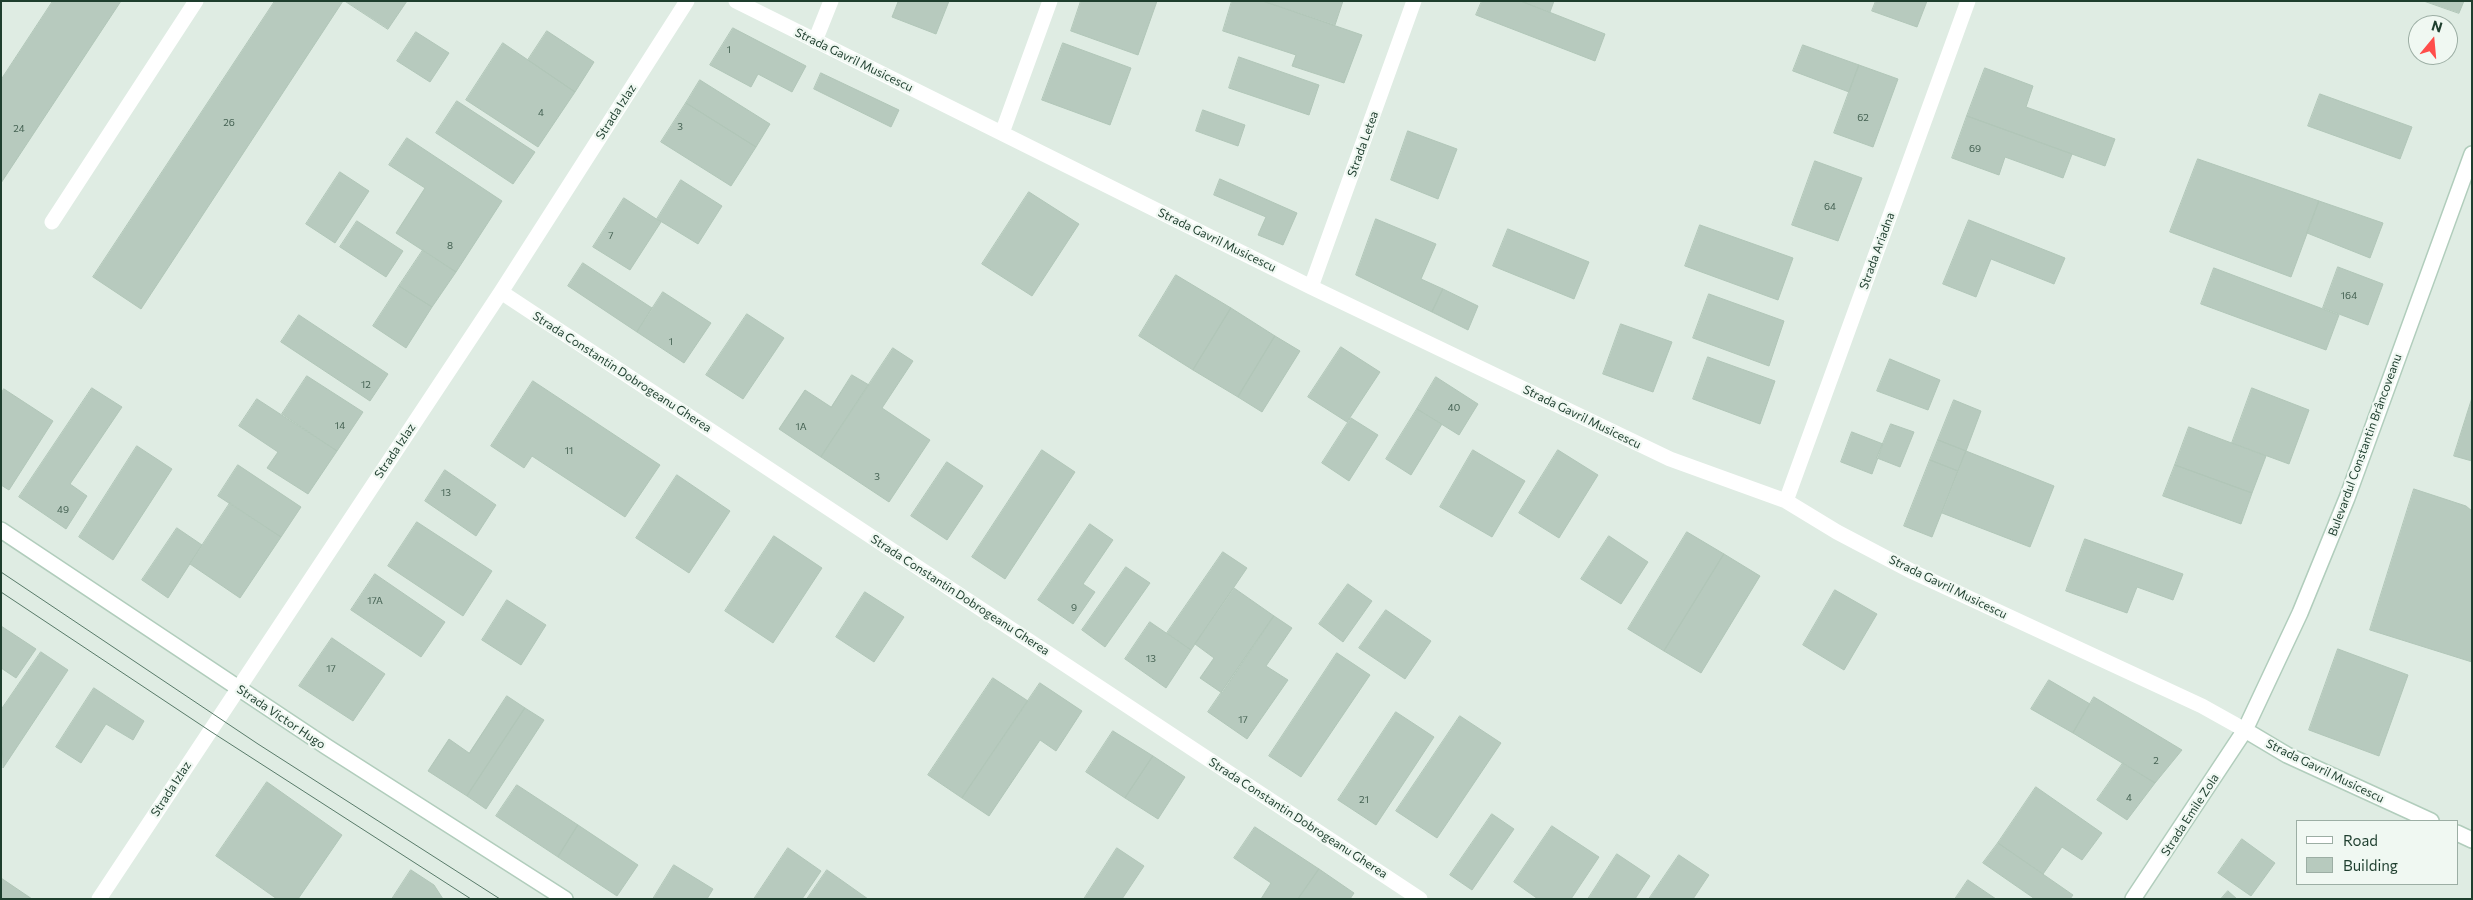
<!DOCTYPE html>
<meta charset="utf-8">
<style>
body{margin:0}
#map{position:relative;width:2473px;height:900px;overflow:hidden;background:#dfece3;font-family:Commissioner,sans-serif}
canvas{display:block}
.frame{position:absolute;inset:0;border:2px solid #1e3e2e;pointer-events:none}
.legend{position:absolute;left:2296px;top:820px;width:162px;height:65px;box-sizing:border-box;background:#f0f8f2;border:1px solid #9caea4;margin:0;padding:6px 9px;list-style:none;font-size:15px;color:#1e3e2e}
.legend li{display:flex;align-items:center;gap:10px;height:25px}
.legend b{width:25px;border:1px solid #9caea4}
.north{position:absolute;left:2408px;top:15px;width:50px;height:50px;box-sizing:border-box;background:#f0f8f2;border:1px solid #9caea4;border-radius:50%;rotate:17deg;font-size:14px;font-weight:700;line-height:20px;text-align:center;color:#1e3e2e}
.north::after{content:'';display:block;margin:auto;width:18px;height:22px;background:#ff4d4a;clip-path:polygon(50% 0,100% 100%,50% 72%,0 100%)}
</style>
<div id="map">
<canvas width="2473" height="900"></canvas>
<div class="frame"></div>
<ul class="legend">
<li><b style="height:6px;background:#fff"></b>Road</li>
<li><b style="height:14px;background:#b7cabe"></b>Building</li>
</ul>
<div class="north">N</div>
</div>
<script>
const context = document.querySelector('canvas').getContext('2d');
context.lineJoin = 'round';
function fillPath(path, color) { context.fillStyle = color; context.fill(path, 'evenodd'); }
function strokePath(path, color, width, dash) { context.strokeStyle = color; context.lineWidth = width; context.lineCap = dash ? 'butt' : 'round'; context.setLineDash(dash || []); context.stroke(path); }
function label(font, color, halo, rows, align = 'center') {
  context.font = font + ' Commissioner,sans-serif'; context.lineWidth = 4.5; context.setLineDash([]); context.textBaseline = 'middle'; context.strokeStyle = halo; context.fillStyle = color; for (const [text, x, y, turn = 0] of rows) {
    context.save(); context.translate(x, y); context.rotate((+turn || 0) * Math.PI / 180); context.textAlign = isNaN(turn) ? turn : align; if (halo) context.strokeText(text, 0, 0); context.fillText(text, 0, 0); context.restore();
  }
}
const building = new Path2D(`
 M53,1h68l-120,182v-103z
 M275,1h68l-202,308 -48,-32z
 M345,1h62l-19,28z
 M896,1h53l-13,33 -44,-17 6,-15z
 M1081,1h76l-19,54 -67,-24z
 M1232,1h31l99,34 -18,48 -52,-17 4,-11 -73,-24z
 M1263,1h80l-8,24z
 M1482,1h39l84,33 -10,27 -119,-46z
 M1521,1h33l-4,11z
 M1876,1h51l-10,26 -45,-16z
 M2424,1h40l-5,12z
 M733,28l73,38 -14,26 -34,-18 -7,13 -41,-22z
 M547,31l47,31 -19,30 -47,-32z
 M416,32l33,21 -19,29 -33,-21z
 M503,43l72,49 -37,55 -72,-47z
 M1063,43l68,25 -21,57 -68,-25z
 M1803,45l56,20 -10,27 -56,-21z
 M1239,57l80,28 -10,30 -80,-27z
 M1859,65l39,14 -25,68 -39,-14z
 M1985,68l48,18 -7,21 89,32 -10,27 -138,-50z
 M821,73l78,37 -8,17 -77,-38z
 M700,80l70,44 -14,23 -70,-44z
 M2320,94l92,33 -12,32 -92,-33z
 M457,101l78,51 -22,32 -77,-51z
 M686,103l70,44 -25,39 -70,-44z
 M1203,110l42,15 -7,21 -42,-15z
 M1967,116l105,38 -9,24 -58,-21 -6,18 -47,-17z
 M1408,131l49,18 -19,50 -47,-19z
 M407,138l95,63 -46,71 -60,-39 29,-45 -36,-23z
 M2198,159l121,42 -28,76 -121,-45z
 M1815,161l47,17 -24,63 -46,-16z
 M340,172l29,19 -34,52 -29,-19z
 M1220,179l77,34 -14,32 -25,-10 8,-18 -52,-22z
 M681,180l41,26 -24,38 -41,-25z
 M1029,192l50,32 -47,72 -50,-32z
 M624,198l37,24 -31,48 -37,-23z
 M2319,201l64,22 -13,35 -63,-25z
 M1376,219l60,25 -15,35 22,10 -11,23 -76,-37z
 M1969,220l96,38 -11,26 -63,-25 -15,38 -33,-13z
 M357,221l46,30 -17,26 -46,-30z
 M1700,225l93,33 -15,42 -93,-34z
 M1508,229l81,33 -15,37 -81,-33z
 M423,250l33,22 -24,35 -33,-21z
 M583,263l69,45 -15,24 -69,-46z
 M2338,267l45,17 -15,41 -45,-17z
 M2214,268l125,47 -13,35 -125,-46z
 M1176,275l55,33 -38,62 -54,-34z
 M399,286l33,21 -26,41 -33,-22z
 M1443,289l35,17 -10,24 -36,-18z
 M663,292l48,31 -27,40 -47,-31z
 M1709,294l75,27 -15,45 -76,-28z
 M1231,308l44,28 -37,61 -45,-27z
 M747,314l37,24 -41,61 -37,-24z
 M299,315l89,59 -18,27 -89,-59z
 M1621,324l51,18 -19,50 -50,-18z
 M1275,336l25,15 -38,61 -24,-15z
 M1341,347l39,25 -33,50 -39,-25z
 M893,348l20,13 -31,47 48,32 -41,62 -68,-45z
 M1708,357l67,24 -15,43 -67,-25z
 M1890,359l50,21 -12,30 -51,-19z
 M852,375l17,10 -48,72 -42,-28 26,-39 26,17z
 M307,376l56,36 -26,39 -55,-37z
 M1436,377l42,27 -19,31 -42,-26z
 M533,381l127,84 -35,52 -93,-61 -8,12 -33,-22z
 M92,388l30,19 -52,77 17,12 -21,33 -47,-32z
 M2252,388l57,22 -20,54 -57,-21z
 M4,389l49,32 -44,69 -8,-5v-91z
 M2472,398v63l-18,-5z
 M257,399l80,52 -29,43 -41,-26 11,-16 -39,-26z
 M1954,400l27,11 -15,40 -28,-11z
 M1417,409l25,15 -31,51 -25,-16z
 M1351,418l27,17 -29,46 -27,-18z
 M1891,424l23,8 -14,35 -23,-9z
 M2189,427l77,29 -14,37 -77,-28z
 M1852,432l31,12 -11,30 -31,-12z
 M1938,440l28,11 -8,20 -28,-11z
 M137,446l35,23 -59,91 -34,-23z
 M1042,450l33,22 -70,107 -33,-22z
 M1473,450l52,31 -33,56 -52,-30z
 M1558,450l40,25 -39,63 -40,-25z
 M1966,451l88,35 -24,61 -88,-34z
 M1930,460l28,11 -26,66 -28,-11z
 M947,462l36,24 -36,54 -36,-24z
 M238,465l63,42 -20,30 -63,-41z
 M2175,465l77,28 -11,31 -78,-28z
 M445,470l51,35 -20,31 -51,-35z
 M677,475l53,36 -41,62 -53,-35z
 M2414,489l52,17 6,5v151l-102,-32z
 M230,503l51,34 -41,61 -50,-34z
 M417,522l75,49 -29,45 -75,-50z
 M1090,524l23,16 -30,44 12,8 -22,32 -35,-24z
 M177,528l25,17 -34,53 -26,-18z
 M1687,532l37,22 -60,97 -36,-22z
 M774,536l48,32 -49,75 -48,-32z
 M1609,536l39,26 -27,42 -40,-25z
 M2085,539l98,35 -10,26 -36,-13 -10,26 -61,-22z
 M1223,552l24,16 -56,82 -24,-17z
 M1724,554l36,22 -59,97 -37,-22z
 M1126,567l24,16 -45,64 -23,-17z
 M375,574l70,48 -24,35 -70,-47z
 M1348,584l24,17 -29,41 -24,-18z
 M1234,588l40,28 -52,77 -22,-15 14,-20 -19,-14z
 M1835,590l42,24 -33,56 -41,-25z
 M865,592l39,25 -30,45 -38,-25z
 M507,600l39,25 -25,40 -39,-25z
 M1386,610l45,31 -26,38 -46,-31z
 M1274,616l18,12 -26,38 22,14 -41,59 -39,-27z
 M1150,622l41,28 -25,38 -41,-29z
 M1,626l35,23 -20,29 -15,-10z
 M332,638l53,36 -32,47 -54,-35z
 M2338,649l70,26 -29,81 -70,-26z
 M41,652l27,18 -65,98 -2,-58z
 M1337,653l33,22 -69,102 -32,-21z
 M993,678l35,23 -66,97 -34,-23z
 M2049,680l41,24 -17,29 -42,-24z
 M1040,683l42,28 -26,40 -16,-11 -51,76 -27,-18z
 M94,688l50,33 -11,19 -27,-16 -25,39 -25,-16z
 M507,696l18,12 -58,88 -39,-25 21,-32 20,14z
 M2094,697l88,53 -27,33 -82,-50z
 M525,708l19,12 -58,89 -19,-13z
 M1396,712l38,25 -58,88 -38,-25z
 M1460,716l41,27 -64,95 -41,-27z
 M1113,731l40,25 -28,42 -39,-26z
 M1153,756l32,21 -27,42 -33,-21z
 M2123,763l32,20 -28,37 -30,-20z
 M267,782l75,53 -44,64h-21l-61,-43z
 M517,785l61,40 -20,32 -62,-41z
 M2036,787l66,46 -20,27 -20,-13 -19,27 -45,-31z
 M1492,814l22,15 -42,61 -22,-15z
 M578,825l60,40 -21,31 -59,-39z
 M1552,826l47,31 -28,42h-33l-24,-17z
 M1255,827l64,42 -21,30h-37l10,-16 -37,-25z
 M2242,839l33,24 -24,33 -33,-23z
 M1998,843l75,52 -3,4h-35l-52,-36z
 M788,848l33,23 -19,28h-48z
 M1117,848l27,18 -22,33h-38z
 M1617,854l33,22 -15,23h-47z
 M1679,855l30,20 -16,24h-44z
 M674,865l39,24 -6,10h-54z
 M1319,869l35,24 -4,6h-52z
 M411,870l23,15 9,14h-51z
 M827,870l41,29h-61z
 M1,878l31,21h-31z
 M1968,880l28,19h-41z
 M2228,891l9,8h-16z`);
fillPath(building, '#b7cabe');
strokePath(building, '#b1c6b8', 1);
const secondary = new Path2D(`
 M1,530l326,217 238,152
 M2245,730l42,25 144,66
 M2457,833l15,7
 M2133,899l112,-169 55,-117 47,-115 125,-344`);
strokePath(secondary, '#b1cdbc', 18);
strokePath(new Path2D(`
 M736,1l575,286 359,172 116,42 51,31 76,40 289,134 43,24
 M815,41l16,-40
 M1002,133l48,-132
 M52,222l144,-221
 M1311,287l103,-286
 M501,292l919,607
 M1786,501l182,-500
 M99,899l402,-607 186,-291`), '#fff', 15);
strokePath(secondary, '#fff', 15);
strokePath(new Path2D(`
 M1,572l257,172 242,155
 M1,592l209,139 261,168`), '#587a69', 1);
label('10px', '#446152', null, [
 ["1",729,50],
 ["4",541,113],
 ["62",1863,118],
 ["26",229,123],
 ["3",680,127],
 ["24",19,129],
 ["69",1975,149],
 ["64",1830,207],
 ["7",611,236],
 ["8",450,246],
 ["164",2349,296],
 ["1",671,342],
 ["12",366,385],
 ["40",1454,408],
 ["14",340,426],
 ["1A",801,427],
 ["11",569,451],
 ["3",877,477],
 ["13",446,493],
 ["49",63,510],
 ["17A",375,601],
 ["9",1074,608],
 ["13",1151,659],
 ["17",331,669],
 ["17",1243,720],
 ["2",2156,761],
 ["4",2129,798],
 ["21",1364,800]
]);
label('12px', '#1e3e2e', '#f0f8f2', [
 ["Strada Gavril Musicescu",854,60,26],
 ["Strada Izlaz",616,112,-57],
 ["Strada Letea",1363,144,-70],
 ["Strada Gavril Musicescu",1217,240,26],
 ["Strada Ariadna",1877,251,-70],
 ["Strada Constantin Dobrogeanu Gherea",622,372,33],
 ["Strada Gavril Musicescu",1582,417,26],
 ["Bulevardul Constantin Brâncoveanu",2365,445,-70],
 ["Strada Izlaz",395,451,-56],
 ["Strada Gavril Musicescu",1948,587,26],
 ["Strada Constantin Dobrogeanu Gherea",960,595,33],
 ["Strada Victor Hugo",281,717,34],
 ["Strada Gavril Musicescu",2325,771,26],
 ["Strada Izlaz",171,789,-57],
 ["Strada Emile Zola",2190,815,-57],
 ["Strada Constantin Dobrogeanu Gherea",1298,818,33]
]);
</script>
